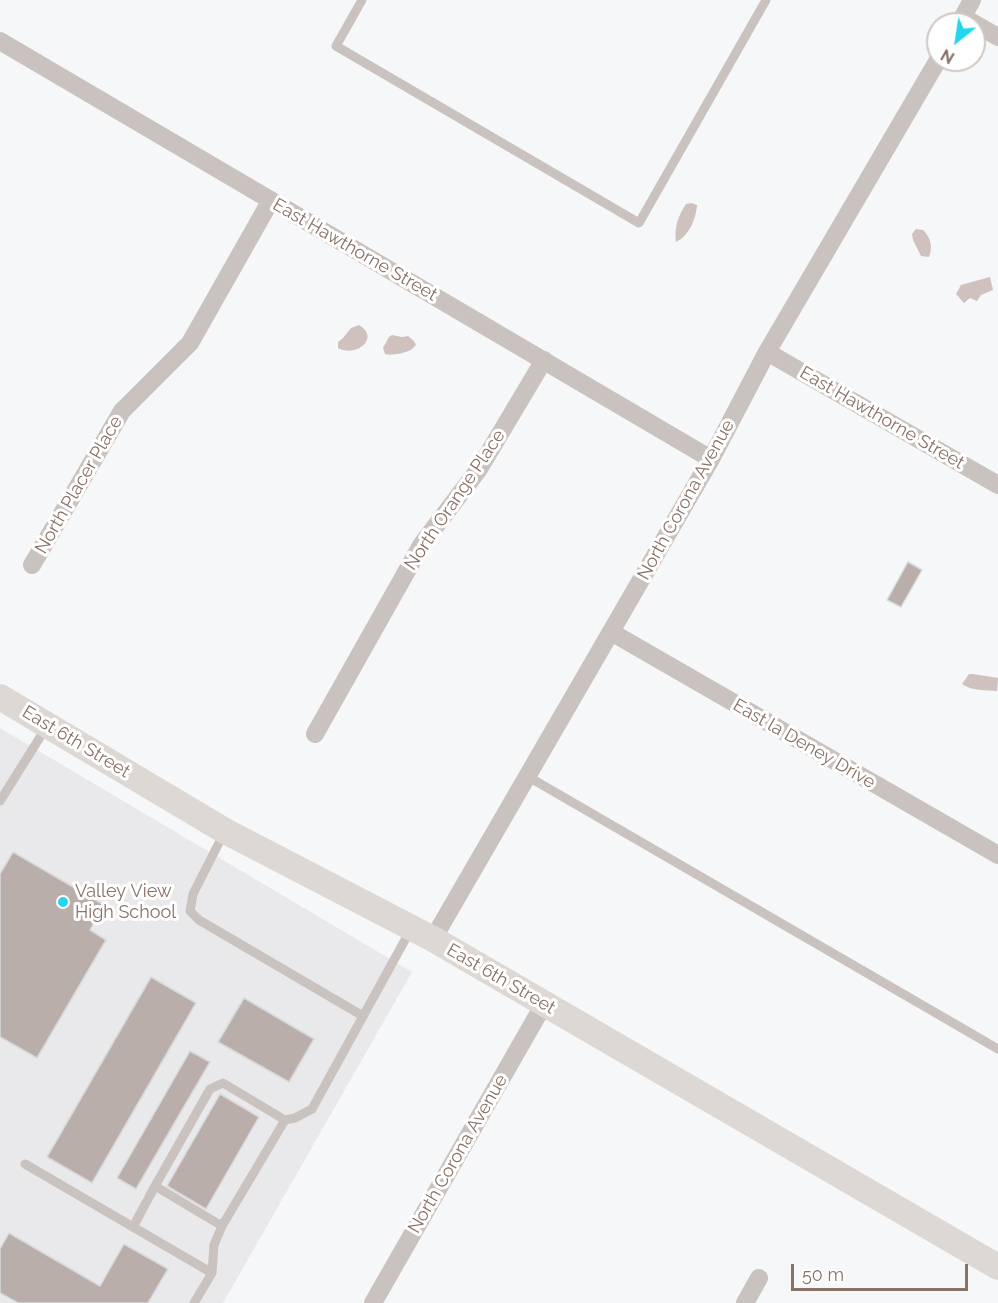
<!DOCTYPE html>
<style>
body{margin:0}
#map{position:relative;width:998px;height:1303px;overflow:hidden;background:#f6f7f9;font-family:Raleway,sans-serif}
canvas{display:block}
.north{position:absolute;left:926px;top:12px;width:60px;height:60px;box-sizing:border-box;background:#fff;border:2px solid #d0c6c2;border-radius:50%;rotate:210deg;font-size:16px;font-weight:700;line-height:24px;text-align:center;color:#897166}
.north::after{content:'';display:block;margin:auto;width:21px;height:27px;background:#22d7ed;clip-path:polygon(50% 0,100% 100%,50% 72%,0 100%)}
.scale{position:absolute;left:791px;top:1264px;width:177px;height:27px;box-sizing:border-box;border:3px solid #897166;border-top:0;padding-left:8px;font-size:18px;line-height:21px;white-space:nowrap;color:#897166;-webkit-text-stroke:4px #fff;paint-order:stroke}
</style>
<div id="map">
<canvas width="998" height="1303"></canvas>
<div class="north">N</div>
<div class="scale">50 m</div>
</div>
<script>
const context = document.querySelector('canvas').getContext('2d');
context.lineJoin = 'round';
function fillPath(path, color) { context.fillStyle = color; context.fill(path, 'evenodd'); }
function strokePath(path, color, width, dash) { context.strokeStyle = color; context.lineWidth = width; context.lineCap = dash ? 'butt' : 'round'; context.setLineDash(dash || []); context.stroke(path); }
function label(font, color, halo, rows, align = 'center') {
  context.font = font + ' Raleway,sans-serif'; context.lineWidth = 6; context.setLineDash([]); context.textBaseline = 'middle'; context.strokeStyle = halo; context.fillStyle = color; for (const [text, x, y, turn = 0] of rows) {
    context.save(); context.translate(x, y); context.rotate((+turn || 0) * Math.PI / 180); context.textAlign = isNaN(turn) ? turn : align; if (halo) context.strokeText(text, 0, 0); context.fillText(text, 0, 0); context.restore();
  }
}
fillPath(new Path2D(`
 M0,728l412,244 -189,331h-223z`), '#e9e8ea');
fillPath(new Path2D(`
 M691,203l6,2c-1,14 -8,31 -21,37 -2,-14 2,-26 10,-38z
 M916,229l7,1c8,8 10,17 6,27l-8,-1 -8,-16 -1,-6z
 M990,277l3,13 -12,5 -4,6 -7,-3 -6,5 -8,-9 5,-9z
 M359,325c22,13 -3,33 -21,23v-6l5,-4 8,-10z
 M392,335l10,2 6,-1 6,5 2,4 -5,5c-7,3 -19,6 -26,4l-2,-6 6,-11z
 M969,674h4l25,4 -1,13c-12,-1 -25,0 -35,-7z`), '#cfc1be');
const building = new Path2D(`
 M908,562l14,8 -21,37 -14,-7z
 M13,852l91,53 -14,25 16,10 -69,118 -37,-21v-163z
 M151,977l45,26 -104,180 -45,-26z
 M244,998l70,41 -25,43 -71,-40z
 M190,1051l20,11 -74,127 -19,-11z
 M220,1094l39,23 -53,92 -39,-23z
 M9,1233l91,53 24,-42 44,25 -20,34h-130l-18,-10v-44z`);
fillPath(building, '#baaeaa');
strokePath(building, '#d8d9db', 1.5);
strokePath(new Path2D(`
 M362,0l-26,46 303,177 127,-223
 M527,776l471,273
 M0,801l47,-75
 M224,833l-31,61 -3,17 9,9 164,96
 M25,1164l187,109
 M222,1226l-67,-40 55,-97 13,-6 62,37
 M133,1227l22,-41
 M194,1303l18,-30 2,-28 8,-19 63,-106 10,-2 17,-9 99,-180`), '#c9c2bf', 9);
strokePath(new Path2D(`
 M963,17l35,20
 M959,24l13,-24
 M0,41l711,418
 M767,352l231,133
 M32,565l90,-154 68,-68 81,-143
 M611,632l387,223
 M315,734l107,-190 57,-75 65,-109
 M433,939l278,-480 56,-107 171,-292
 M373,1303l171,-299
 M745,1303l14,-25`), '#c9c2bf', 18);
strokePath(new Path2D(`
 M0,697l225,134 208,108 565,328`), '#ded8d4', 26);
for (const [x, y, r, color] of [
 [63,902,6,"#22d7ed"]
]) { const dot = new Path2D(); dot.arc(x, y, r, 0, 2 * Math.PI); context.fillStyle = color; context.fill(dot); strokePath(dot, '#fff', 2); }
label('18px', '#897166', '#fff', [
 ["East Hawthorne Street",355,250,30],
 ["East Hawthorne Street",882,418,30],
 ["North Placer Place",79,485,-60],
 ["North Orange Place",455,500,-56],
 ["North Corona Avenue",686,500,-61],
 ["East 6th Street",76,742,31],
 ["East la Deney Drive",804,744,30],
 ["East 6th Street",501,979,30],
 ["North Corona Avenue",458,1154,-60]
]);
label('18px', '#897166', '#fff', [
 ["Valley View",75,892],
 ["High School",75,913]
], 'left');
</script>
